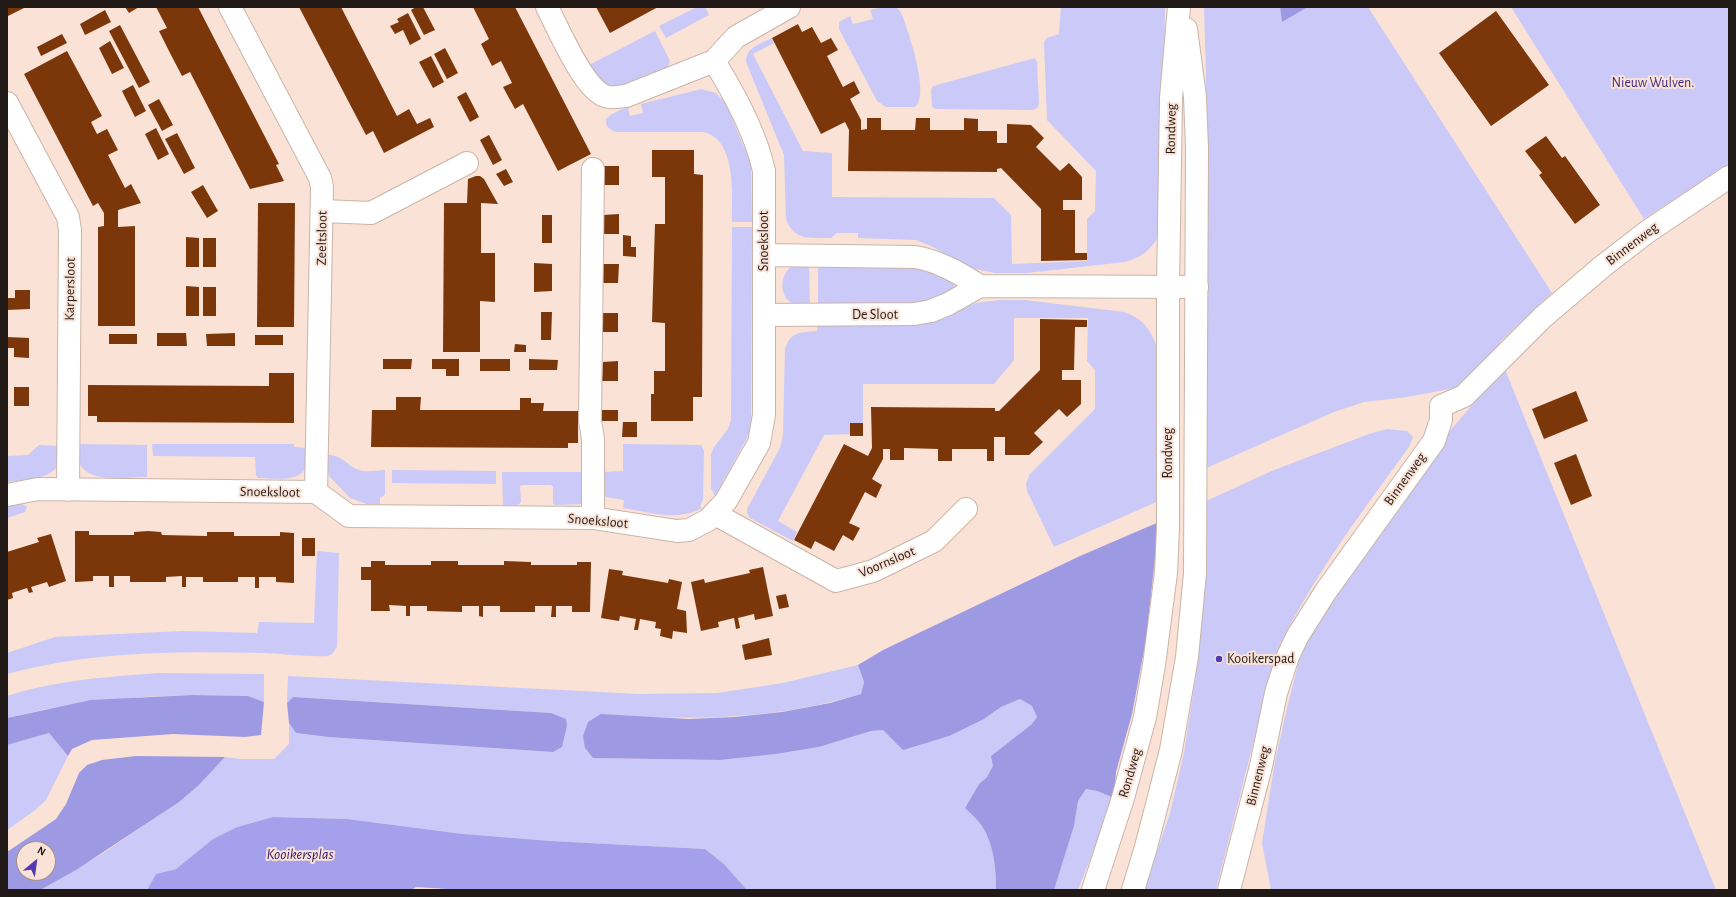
<!DOCTYPE html>
<style>
body{margin:0}
#map{position:relative;width:1736px;height:897px;overflow:hidden;background:#fae2d6;font-family:"Alegreya Sans",sans-serif}
canvas{display:block}
.frame{position:absolute;inset:0;border:8px solid #211915;pointer-events:none}
.north{position:absolute;left:16px;top:841px;width:40px;height:40px;box-sizing:border-box;background:#fae2d6;border:1px solid #a39289;border-radius:50%;rotate:29deg;font-size:11px;font-weight:700;line-height:16px;text-align:center;color:#211915}
.north::after{content:'';display:block;margin:auto;width:14px;height:18px;background:#543ab2;clip-path:polygon(50% 0,100% 100%,50% 72%,0 100%)}
</style>
<div id="map">
<canvas width="1736" height="897"></canvas>
<div class="frame"></div>
<div class="north">N</div>
</div>
<script>
const context = document.querySelector('canvas').getContext('2d');
context.lineJoin = 'round';
function fillPath(path, color) { context.fillStyle = color; context.fill(path, 'evenodd'); }
function strokePath(path, color, width, dash) { context.strokeStyle = color; context.lineWidth = width; context.lineCap = dash ? 'butt' : 'round'; context.setLineDash(dash || []); context.stroke(path); }
function label(font, color, halo, rows, align = 'center') {
  context.font = font + ' "Alegreya Sans",sans-serif'; context.lineWidth = 4; context.setLineDash([]); context.textBaseline = 'middle'; context.strokeStyle = halo; context.fillStyle = color; for (const [text, x, y, turn = 0] of rows) {
    context.save(); context.translate(x, y); context.rotate((+turn || 0) * Math.PI / 180); context.textAlign = isNaN(turn) ? turn : align; if (halo) context.strokeText(text, 0, 0); context.fillText(text, 0, 0); context.restore();
  }
}
fillPath(new Path2D(`
 M697,7h8l4,8 -43,23 -7,-12z
 M883,7c12,0 15,-2 20,10 6,18 25,72 14,88l-3,2h-28l-9,-6 -38,-72v-7l11,-6 3,8 20,-5 -3,-9z
 M1061,7h104l-1,92 -5,136c-7,14 -18,23 -34,27l-98,11h-32l-25,-5 -39,-22 -15,-6 -58,-2v-5h-21l-6,5c-20,0 -37,3 -45,-19l-2,-64 -38,-93c0,-15 14,-18 26,-24l2,5 -21,11 50,97 29,2v44l162,1 17,17 1,49 75,-3v-42l8,-8 1,-40 -49,-51 -3,-78 3,-4 12,-4z
 M1204,7h76l2,15 26,-15h60l184,286 -50,47 -19,25 -14,13 -14,10 -48,9 -43,5 -30,10 -130,57 2,-395z
 M1511,7h218v157l-85,55z
 M655,31l14,28 1,3 -3,6 -23,12 -28,8h-6l-11,-5 -9,-16 1,-3z
 M1035,58l2,4 2,42 -2,4 -4,2 -97,-1 -4,-2 -1,-17 2,-4z
 M701,89l15,4 10,11 23,55 2,8 1,55h-20c0,-26 5,-85 -30,-90h-86c-6,-2 -11,-6 -10,-13 6,-6 14,-9 22,-12l2,9 13,-3 -2,-9z
 M732,227h20l-1,200 -4,11 -32,58 -4,-8v-34l3,-7 14,-18 3,-9z
 M809,264l1,42c-5,0 -11,0 -16,-2 -15,-6 -15,-28 -3,-37 5,-4 12,-3 18,-3z
 M818,264l97,1 36,15 3,3v5l-29,17 -107,1z
 M1000,300h25l99,12c17,5 26,16 32,33l5,155 -107,47 -27,-56 -1,-8 4,-9 65,-65v-39l-8,-9 1,-43h-74v42l-20,24h-131v39h-13v11l-26,1 -46,86 19,11 -4,9 -43,-23 -3,-5v-4l33,-61 3,-13 2,-86c5,-17 16,-17 32,-18v-10l125,-3 34,-15z
 M1504,367l212,523h-445l-9,-47 13,-82 13,-57 12,-47 14,-34 69,-102 67,-90z
 M1387,429l20,2 6,6 -4,10c-48,66 -98,132 -133,206l-60,237h-72l26,-77 14,-60 11,-72 7,-66 2,-113 70,-32 95,-36z
 M80,444l67,1v32c-20,0 -63,8 -69,-18 -1,-5 -1,-11 2,-15z
 M152,444h142v3l16,1c0,5 0,10 -2,15 -6,21 -33,15 -50,15l-2,-3 -1,-18 -102,-1z
 M623,444l78,1 3,6 -1,49 -3,6 2,2c-25,14 -53,4 -79,0l1,-8 -23,-4 1,-24 21,-1z
 M39,445l19,1c1,6 2,13 0,19 -6,14 -37,15 -51,17v-26l21,-1z
 M327,455c17,0 18,10 32,15 7,3 18,0 26,0v24l-1,2 -4,1v7h-13l-17,-6 -21,-22 -2,-7z
 M392,470l104,1v13l-104,-1z
 M502,472h79l4,1 -3,31 -27,1 -2,-2v-16l-2,-2h-29l-2,1 1,16 -3,3h-15z
 M22,504l5,3 -2,5 -18,6v-12z
 M317,551l22,2 -2,94 -5,7 -4,2c-21,1 -43,-2 -64,-3 -86,-2 -174,-2 -257,21v-21l48,-16 128,-6 74,2 2,-11 55,1z
 M858,665l6,17 -3,12c-87,26 -170,27 -260,20l-16,34 8,10 127,2 56,-6 43,-7 52,-16 113,-12 17,-12 19,-8 12,7 5,11 -6,8 -37,41 -7,11 -8,7 -14,24c6,6 13,12 17,18 12,19 14,43 14,64h-249l-23,-26 -19,-15 -154,-8 -88,-7 -116,-15 -74,-2 -36,10 -24,12 -37,30 -20,5 -9,16h-107l65,-38 73,-50 21,-17 26,-28 16,2h33l15,-15v-21l7,10 32,4 224,15 10,-5 -11,-34 -258,-16 -6,6 1,-27 351,18 78,-1 66,-10z
 M158,673l106,1v28l-16,-6 -56,-1 -51,2 -95,12 -39,9v-22c49,-16 101,-19 151,-23z
 M49,733l19,23 -22,44 -12,11 -27,19v-85z
 M1086,789l11,2 17,7 -36,92h-24l20,-64 4,-25z`), '#cac9f8');
fillPath(new Path2D(`
 M1280,7h28l-26,15z
 M1159,522l-13,118 -14,74 -16,58 -2,26 -17,-7 -11,-2 -8,12 -4,25 -20,64h-58c0,-21 -2,-45 -14,-64 -4,-6 -11,-12 -17,-18l14,-24 8,-7 6,-11 -2,-10 40,-31 6,-8 -5,-11 -12,-7 -19,8 -17,12 -35,17 -46,14 -20,-20 -12,1 -52,16 -43,7 -56,6 -127,-2 -8,-10 -2,-12 5,-14 13,-8 87,5 47,-2 47,-5 48,-9 31,-9 3,-12 -6,-17 25,-15 197,-94z
 M192,695l56,1 16,6 -3,33 -16,2 -72,-3 -81,6 -20,9 -4,7 -19,-23 -42,12v-27l84,-18z
 M293,697l258,16 15,6 1,6 -5,22 -9,5 -225,-15 -32,-4 -7,-10 -2,-20z
 M136,756l89,1 -26,28 -20,17 -103,68 -36,20h-33v-38l49,-33 10,-15 13,-31 8,-8 15,-5zM24,849h24v24h-24z`), '#9e99e3');
fillPath(new Path2D(`
 M273,817l74,2 116,15 88,7 154,8 19,15 23,26h-283l-48,-3 -5,3h-264l9,-16 20,-5 37,-30 24,-12z`), '#a5a0eb');
fillPath(new Path2D(`
 M7,7h19l-18,9z
 M125,7h14l-10,6z
 M156,7h42l81,157 -3,1 8,16 -34,8 -60,-117 -8,4 -12,-23 -11,-22 8,-3z
 M299,7h42l56,109 12,-7 8,15 13,-6 4,9 -50,26 -11,-22 -7,4z
 M416,7h7l12,23 -11,5 -13,-25z
 M473,7h42l76,147 -33,17 -35,-67 -8,5 -12,-22 9,-4 -11,-22 -9,5 -11,-22 8,-5z
 M596,7h62l-48,26z
 M105,10l6,12 -26,13 -5,-11z
 M1496,11l53,74 -58,41 -52,-73z
 M408,13l13,26 -11,6 -7,-15 -8,4 -5,-8 9,-4 -2,-3z
 M798,24l4,8 10,-5 9,16 10,-5 7,12 -11,6 16,31 11,-6 6,12 -10,6 11,21v10l6,-1v-11h14v12h34l1,-12h14v12h34v-12l14,1v12h19v12h10v-19l24,1 13,13 -8,9 24,24 9,-8 13,14v23h-19v10h12v43h12v7l-46,1v-52l-40,-41 -4,1v3l-149,-1 1,-41 -4,-8 -24,12 -49,-96z
 M120,25l30,57 -11,6 -30,-57z
 M62,34l5,9 -26,13 -4,-9z
 M110,41l14,27 -12,6 -13,-26z
 M445,48l13,25 -11,6 -13,-25z
 M67,51l35,65 -11,6 6,12 10,-5 11,21 -10,5 17,33 6,-4 10,19 -23,7v17l17,-1v100h-37v-99l6,-1v-13l-6,-10 -5,3 -69,-132z
 M431,56l13,26 -11,6 -14,-26z
 M133,85l13,26 -11,6 -13,-26z
 M466,92l13,25 -9,5 -13,-25z
 M159,99l14,26 -11,6 -14,-26z
 M156,128l13,26 -11,6 -13,-26z
 M177,133l18,35 -11,6 -19,-35z
 M489,135l13,25 -9,5 -13,-25z
 M1546,136l16,22 3,-2 35,49 -25,19 -36,-49 3,-2 -17,-22z
 M652,150h42v24l9,1 -1,221v1h-9v24h-42v-27h3v-23h11v-48l-13,-1 3,-98h10v-47h-13z
 M603,166h16v19h-15z
 M506,169l7,13 -9,4 -8,-12z
 M476,176h4l4,3 14,25 -17,-1v50h14v49l-15,-1v51h-37l1,-149h23l1,-24z
 M203,185l15,26 -11,7 -16,-26z
 M258,203h37l-1,124h-37z
 M619,214v20h-16v-19z
 M542,215h10v28h-10z
 M623,235l8,1v11h5v10l-13,-1z
 M186,237l13,1v29h-13z
 M203,238h13v29h-13z
 M534,263l18,1v27l-18,1z
 M603,264h16l-1,19h-15z
 M186,286l13,1v29h-13z
 M203,287h13v29h-13z
 M15,290h15v19l-23,1v-12h8z
 M541,312h11l-1,28h-10z
 M603,313h15v19h-15z
 M1040,319l47,1v7h-12l-1,43h-12v10h19v24l-14,13 -8,-8 -25,24 9,9 -14,13h-24v-18h-11v24h-7v-12h-35v12h-14v-12l-34,-1v12h-14v-11h-7v10l-11,20 10,6 -6,13 -11,-6 -16,31 11,5 -7,13 -10,-6 -9,16 -19,-10 -4,8 -17,-9 50,-96 24,12 4,-8 -1,-41 124,1v3h4l41,-41z
 M157,333h29l1,13h-30z
 M235,333v13h-28l-1,-12z
 M109,334h28v10h-28z
 M255,335h28v10h-28z
 M7,337l22,1v20l-15,-1v-9h-7z
 M515,344l11,1v7h-12z
 M383,359h29l-1,10h-28z
 M432,359h27v17h-13v-7h-14z
 M480,359h30v12h-30z
 M529,359l29,1 -1,10h-28z
 M618,361v20h-16l1,-19z
 M269,373h25v50l-197,-1v-6h-9v-31l181,1z
 M14,387h15v19h-15z
 M1576,391l12,30 -44,18 -12,-30z
 M396,397h25l-1,13h100v-12h11v5h13l-1,8h35v32h-10v5l-197,-1 1,-37h24z
 M602,410h16v11h-16z
 M623,422h14v15h-15z
 M850,423h13v13h-13z
 M1576,454l16,42 -21,9 -17,-42z
 M75,531h14v4h45v-3l14,-1 13,1 1,3 45,1v-4h27v4h46v-4l14,1v50l-18,-1v-5h-17v11h-4v-11h-17v5h-35v-5h-17v10h-4v-11l-16,1v5h-36v-6h-16v11h-5v-11h-16v5l-18,1z
 M51,534l15,47 -17,6 -2,-5 -16,5 2,5 -4,1 -2,-5 -15,5 1,5 -6,2v-48l32,-10 -2,-4z
 M302,538h13v18h-13z
 M371,561h14v4h46v-4h27v4h46v-4l27,1v3h46v-3h14l-1,50h-18v-6h-16v11h-5l1,-11h-17v6h-35v-6h-17v11l-4,-1v-10h-17v6l-35,-1v-5h-17v10h-4v-10l-17,-1 1,6h-19v-31h-10v-13h10z
 M763,567l10,49 -18,4 -1,-6 -16,4 2,10 -4,1 -2,-11 -16,4 1,5 -18,4 -10,-49 13,-3 1,4 22,-5 23,-5 -1,-3z
 M609,569l14,2 -1,4 46,8 1,-4 13,3 -5,27 9,2 1,22 -14,-2 -1,8 -12,-3 1,-7 -6,-1 1,-6 -16,-3 -2,11h-4l2,-11 -16,-3 -1,5 -18,-3z
 M786,594l3,13 -10,2 -3,-13z
 M769,638l3,17 -27,5 -3,-15z`), '#7b370a');
const minor = new Path2D(`
 M230,7l90,171 2,9 -6,305
 M547,7c11,21 36,81 58,89 6,3 15,0 21,0l88,-35 22,-24 53,-30
 M7,103l61,114 2,13 -2,260
 M323,211l48,2 96,-50
 M765,255l150,2c24,4 44,16 65,29
 M764,315l150,-1 17,-3 17,-7 32,-18 217,1
 M7,495l31,-6 278,3 33,24 244,2 84,13 12,-1 19,-10 18,-19 33,-58 5,-28v-244c-8,-37 -30,-78 -50,-110
 M715,514l121,67 37,-10 61,-30 32,-32
 M593,518v-79l-3,-19 3,-251
 M1229,890l32,-124 15,-73 12,-37 9,-19 29,-46 108,-150 7,-21v-14l23,-10 79,-79 60,-51 44,-34 82,-55`);
const major = new Path2D(`
 M1093,890l30,-92 22,-81 9,-52 12,-92 2,-46v-240l3,-189 8,-91
 M1133,890l13,-43 25,-97 16,-93 8,-84 2,-425 -2,-51 -9,-68`);
strokePath(minor, '#cab4a8', 24);
strokePath(major, '#cab4a8', 24);
strokePath(minor, '#fff', 22);
strokePath(major, '#fff', 22);
for (const [x, y, r, color] of [
 [1219,659,4,"#543ab2"]
]) { const dot = new Path2D(); dot.arc(x, y, r, 0, 2 * Math.PI); context.fillStyle = color; context.fill(dot); strokePath(dot, '#fae2d6', 1.5); }
label('14px', '#3d2c82', '#fae2d6', [
 ["Nieuw Wulven.",1653,83]
]);
label('14px', '#211915', '#fae2d6', [
 ["Rondweg",1171,129,-89],
 ["Zeeltsloot",322,238,-89],
 ["Snoeksloot",764,241,-90],
 ["Binnenweg",1632,244,-37],
 ["Karpersloot",70,289,-89],
 ["De Sloot",875,315],
 ["Rondweg",1168,453,-90],
 ["Binnenweg",1405,479,-54],
 ["Snoeksloot",270,492,1],
 ["Snoeksloot",598,521,5],
 ["Voornsloot",887,562,-23],
 ["Rondweg",1130,773,-74],
 ["Binnenweg",1258,776,-76]
]);
label('14px', '#211915', '#fae2d6', [
 ["Kooikerspad",1227,659]
], 'left');
label('italic 15px', '#2f1a70', '#fae2d6', [
 ["Kooikersplas",300,854]
]);
</script>
